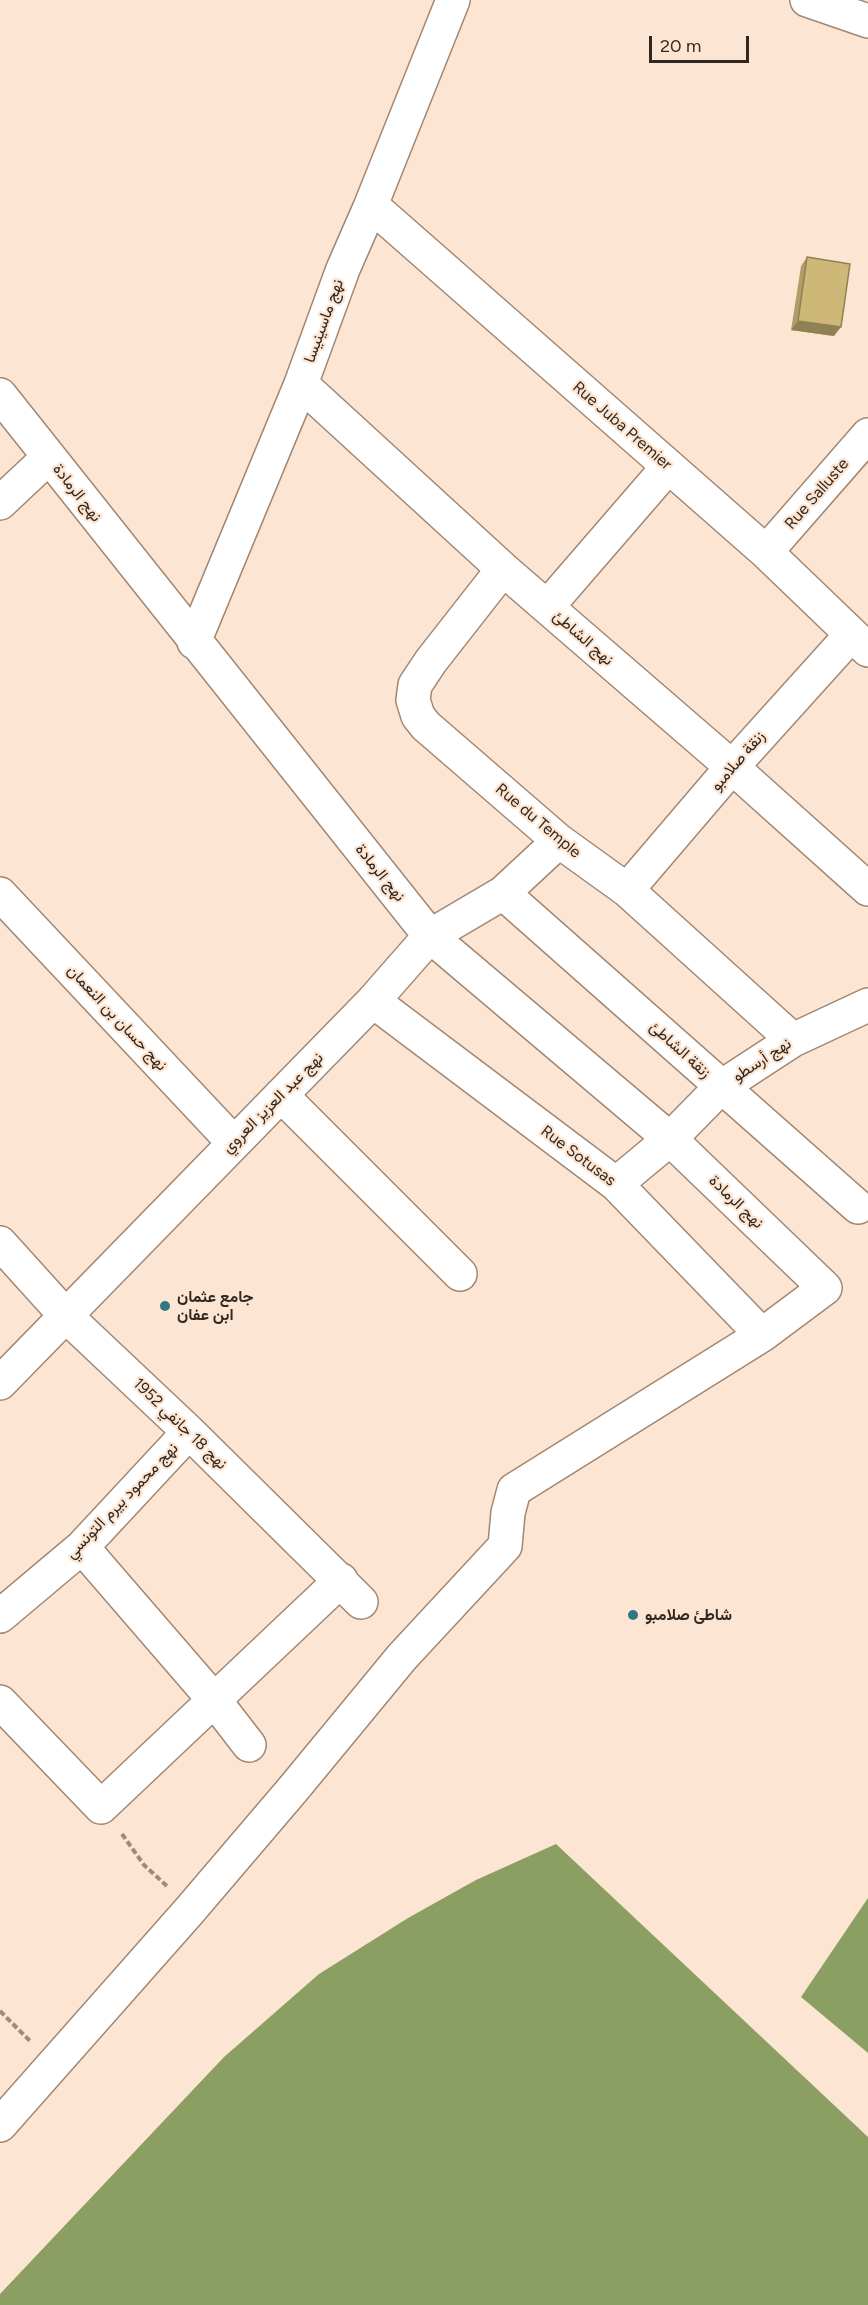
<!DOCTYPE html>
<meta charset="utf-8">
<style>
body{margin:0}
#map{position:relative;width:868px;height:2305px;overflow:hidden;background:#fce5d2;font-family:Figtree,sans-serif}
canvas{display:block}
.scale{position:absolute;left:649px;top:36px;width:100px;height:27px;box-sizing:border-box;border:3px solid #33281f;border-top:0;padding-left:8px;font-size:18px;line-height:21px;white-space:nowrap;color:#33281f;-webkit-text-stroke:4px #fce5d2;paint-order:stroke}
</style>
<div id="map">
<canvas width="868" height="2305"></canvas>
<div class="scale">20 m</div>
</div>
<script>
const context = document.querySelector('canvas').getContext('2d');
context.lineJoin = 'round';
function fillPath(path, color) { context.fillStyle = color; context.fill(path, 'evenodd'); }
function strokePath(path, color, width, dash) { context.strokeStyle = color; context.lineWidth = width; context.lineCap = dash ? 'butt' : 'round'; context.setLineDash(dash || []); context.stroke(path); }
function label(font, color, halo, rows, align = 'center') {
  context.font = font + ' Figtree,Vazirmatn,sans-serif'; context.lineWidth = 4.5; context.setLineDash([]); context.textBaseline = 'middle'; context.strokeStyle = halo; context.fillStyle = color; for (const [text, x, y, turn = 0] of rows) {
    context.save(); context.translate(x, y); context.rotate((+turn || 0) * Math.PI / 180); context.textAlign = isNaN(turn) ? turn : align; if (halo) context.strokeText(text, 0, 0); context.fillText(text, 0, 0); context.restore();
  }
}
fillPath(new Path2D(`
 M556,1844l312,293v168h-868v-11l224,-237 95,-83 89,-56 68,-38z
 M868,1898v155l-67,-56z`), '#8c9f62');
const minor = new Path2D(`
 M807,0l61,21
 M371,205l395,347 102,98
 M301,384l202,185 229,198 136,122
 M0,395l430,541 240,203 155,149 -63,47 -248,155 -6,23 -3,33 -103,111 -108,131 -104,122 -190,215
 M0,503l49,-46
 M766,552l102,-117
 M503,569l-72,92 -16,24 -2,15 5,16 8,10 133,115 68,49 166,150
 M547,607l121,-140
 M194,642l107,-258 42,-115 28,-64 82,-205
 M627,890l105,-123 119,-132
 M503,893l355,314
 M0,894l233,248
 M373,1001l243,183 146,151
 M281,1095l179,179
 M616,1184l54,-45 51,-52 72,-47 75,-35
 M0,1243l66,73 123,116 172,170
 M0,1383l373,-382 57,-65 73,-43 56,-52
 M82,1547l133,154 34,44
 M0,1616l82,-69 107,-115
 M0,1702l101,105 240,-227`);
strokePath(minor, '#a28772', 36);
strokePath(new Path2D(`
 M122,1834l22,31 24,22
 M0,2011l31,31`), '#9d8c7d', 4, [6, 3]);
strokePath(minor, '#fff', 33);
fillPath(new Path2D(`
 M807,257l27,79 -43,-6 10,-64z`), '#b19e67');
fillPath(new Path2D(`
 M798,321l43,6 -7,9 -43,-6z`), '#908154');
const building = new Path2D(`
 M807,257l43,7 -9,63 -43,-6z`);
fillPath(building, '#ceb878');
strokePath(building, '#908154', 1.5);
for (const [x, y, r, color] of [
 [165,1306,6,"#327786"],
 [633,1615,6,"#327786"]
]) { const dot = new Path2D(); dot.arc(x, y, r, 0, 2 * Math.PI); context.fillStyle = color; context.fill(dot); strokePath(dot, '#fce5d2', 2); }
label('16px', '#33281f', '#fce5d2', [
 ["نهج ماسينيسا",324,321,-70],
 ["Rue Juba Premier",622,426,41],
 ["نهج الرمادة",77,493,52],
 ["Rue Salluste",817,494,-49],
 ["نهج الشاطئ",583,638,41],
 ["زنقة صلامبو",738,761,-49],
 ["Rue du Temple",538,821,40],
 ["نهج الرمادة",380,873,51],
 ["نهج حسان بن النعمان",117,1018,47],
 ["زنقة الشاطئ",680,1050,42],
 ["نهج أرسطو",762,1060,-33],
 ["نهج عبد العزيز العروي",273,1103,-45],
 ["Rue Sotusas",578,1156,37],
 ["نهج الرمادة",736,1202,44],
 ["نهج 18 جانفي 1952",180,1424,44],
 ["نهج محمود بيرم التونسي",122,1501,-46]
]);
label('bold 16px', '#33281f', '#fce5d2', [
 ["جامع عثمان",177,1297],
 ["ابن عفان",177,1315],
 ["شاطئ صلامبو",645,1615]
], 'left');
</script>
